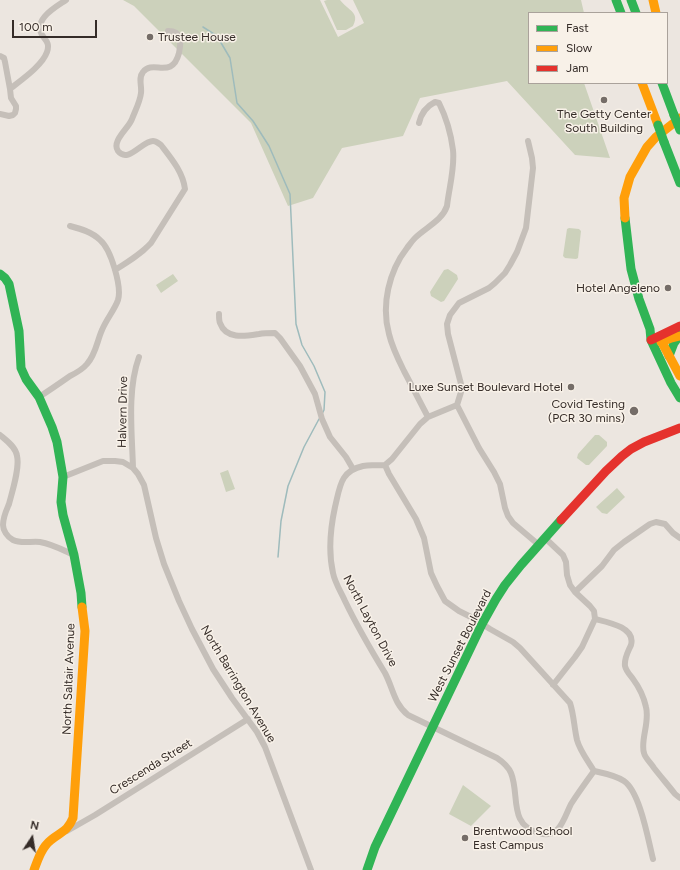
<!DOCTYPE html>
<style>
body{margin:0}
#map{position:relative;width:680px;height:870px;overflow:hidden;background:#ece6e0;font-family:Figtree,sans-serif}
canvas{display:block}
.legend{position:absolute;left:528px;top:12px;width:140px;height:72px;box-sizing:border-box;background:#f8f1e8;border:1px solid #aaa29b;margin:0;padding:5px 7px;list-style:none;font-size:12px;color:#352c28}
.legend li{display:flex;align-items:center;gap:8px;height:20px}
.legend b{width:20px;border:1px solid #aaa29b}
.north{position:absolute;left:12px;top:818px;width:40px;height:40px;-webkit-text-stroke:3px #f8f1e8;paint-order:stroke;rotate:12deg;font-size:11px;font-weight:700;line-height:16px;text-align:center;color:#352c28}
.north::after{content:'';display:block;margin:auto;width:14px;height:18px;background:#352c28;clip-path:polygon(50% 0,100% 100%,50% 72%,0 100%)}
.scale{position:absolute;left:12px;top:20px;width:85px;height:18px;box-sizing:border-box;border:2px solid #352c28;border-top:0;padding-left:5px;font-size:12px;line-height:14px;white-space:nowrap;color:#352c28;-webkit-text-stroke:3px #f8f1e8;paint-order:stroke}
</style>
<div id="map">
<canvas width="680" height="870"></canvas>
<ul class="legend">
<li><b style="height:5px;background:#30b455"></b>Fast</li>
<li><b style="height:5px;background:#ff9f0a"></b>Slow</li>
<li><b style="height:5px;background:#e5322d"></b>Jam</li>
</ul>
<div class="north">N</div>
<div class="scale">100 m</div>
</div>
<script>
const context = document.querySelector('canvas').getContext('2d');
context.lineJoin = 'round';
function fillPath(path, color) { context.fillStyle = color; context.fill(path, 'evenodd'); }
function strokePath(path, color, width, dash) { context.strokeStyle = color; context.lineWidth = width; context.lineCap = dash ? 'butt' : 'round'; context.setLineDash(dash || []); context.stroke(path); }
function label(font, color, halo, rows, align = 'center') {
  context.font = font + ' Figtree,sans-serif'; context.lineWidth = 3; context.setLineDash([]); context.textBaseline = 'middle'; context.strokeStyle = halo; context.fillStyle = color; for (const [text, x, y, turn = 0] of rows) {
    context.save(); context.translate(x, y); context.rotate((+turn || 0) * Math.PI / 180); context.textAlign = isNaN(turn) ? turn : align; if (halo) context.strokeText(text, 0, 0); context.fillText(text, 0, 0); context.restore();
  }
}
fillPath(new Path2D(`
 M123,0h197l18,37 26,-14 -11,-23h228l3,13h-55v70h55l26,75 -35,-3 -68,-74 -87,17 -17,38 -61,12 -29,50 -25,8 -37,-83 -117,-117z
 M327,0h13c2,2 4,5 7,7 7,6 11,9 6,19l-7,4h-9l-13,-29z
 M569,228l10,1 2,2 -3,27 -2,1 -11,-1 -2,-2 4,-27z
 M448,269l9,6 1,4 -14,22 -3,1 -10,-6 -1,-4 14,-22z
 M173,274l5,7 -17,12 -5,-8z
 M595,435h4l8,7v4l-18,19h-3l-9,-7 1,-4z
 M228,470l7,19 -9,3 -6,-19z
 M617,488l8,9 -18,17 -5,-1 -6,-6z
 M463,785l28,21 -20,20 -22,-12z`), '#ccd1bb');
strokePath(new Path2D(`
 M203,27l14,9 13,22 7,45 16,18 16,25 21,48 6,130 6,21 12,21 11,26 -1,18 -2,4
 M278,557l3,-36 7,-35 16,-39 15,-28`), '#9ebbbc', 1.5);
strokePath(new Path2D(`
 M0,56l4,2 1,4 5,27
 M0,114l9,2 4,-1 2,-2 1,-4v-3l-5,-8 -1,-9c11,-9 32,-23 37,-37 3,-9 -1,-11 -5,-17 -9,-16 14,-28 24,-35
 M419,123c2,-9 8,-17 16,-21l4,1c7,14 12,31 14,47 2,18 -4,38 -6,56 -5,15 -21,21 -32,32 -3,3 -5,6 -8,10 -18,23 -26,57 -18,86 3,13 9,25 15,37 8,15 16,31 24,46
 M528,141l4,17 1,10 -7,60 -9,24 -7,13 -5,8 -10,10 -6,5 -30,15 -9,12 -3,9 1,10 13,50v8l-4,13 22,43 15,24 6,12 5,24 3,8 5,7 26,22
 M115,270c13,-8 26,-16 36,-27l34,-54c-2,-17 -14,-31 -24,-44 -3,-2 -5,-4 -8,-4 -11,0 -25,23 -35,10 -7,-10 11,-23 14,-32 3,-8 8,-17 9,-26 1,-7 -3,-15 2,-21 10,-13 29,8 36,-19 1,-5 2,-10 1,-15 -2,-6 -7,-7 -12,-7
 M219,314c0,3 0,7 1,9 6,17 26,13 39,11 5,-1 11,-1 16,-1l5,5 20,28 15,28 7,25 8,18 16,20 7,12
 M39,397c11,-7 21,-14 31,-21 6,-3 13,-7 17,-12 9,-10 10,-23 15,-34 4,-10 13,-21 16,-30 4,-13 -7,-51 -18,-60 -8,-8 -19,-11 -30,-14
 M0,435c6,5 16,12 17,21 3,12 -5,36 -8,48 -3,7 -6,13 -6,21 0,5 4,12 10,15 8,4 18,1 27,2 12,2 23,8 34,13
 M385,465c-7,0 -15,0 -22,1 -23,5 -23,21 -28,41 -5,23 -7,44 -2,66 2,10 8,19 12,28 12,25 26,49 40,72 8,15 9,31 23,42l89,43c6,4 11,8 14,15 9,22 -3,52 28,60 7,2 14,2 19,-4 6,-7 9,-17 13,-25 7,-11 15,-22 23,-33
 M385,465l4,9 27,45 8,19 7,35 6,13 8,15 14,10 14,7 17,11 23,13 7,6 50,55c4,12 4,24 7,37 3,11 11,21 17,31 9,2 21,4 30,10 16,11 24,58 29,78
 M385,465l7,-6 28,-35 8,-7 29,-12
 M133,468c-1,-35 -6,-78 6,-111
 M63,477l40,-16h12l8,1 10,6 5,6 6,11 12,53 8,26 15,37 13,28 21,40 19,29 25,34 8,15 46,123
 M545,538l18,17 3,7 1,13 3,10 5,7 15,14 4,5 1,8 -13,28 -7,10 -22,28
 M575,592l27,-26 12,-16 10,-8 26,-18 6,-2 9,2 8,9 7,5
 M595,619c12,3 41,8 36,26 -3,7 -7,13 -6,21 1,5 5,9 8,13 6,8 11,19 13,28 4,16 -6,33 -2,46 1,5 7,10 10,15 7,9 14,17 21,26l5,4
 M67,831l28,-16 153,-96`), '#c5bfb9', 6);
strokePath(new Path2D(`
 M616,0l5,13
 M631,0l5,13
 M662,83l12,32
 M664,142l16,41
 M625,218l6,51 8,30 11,30 1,11 20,43 9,15
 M0,274l5,4 4,6 10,47 2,37 5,11 13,18 13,30 5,15 6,35 -2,25 2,13 11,40 7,38 1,14
 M669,356l5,-13 6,-8
 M367,870l8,-23 107,-223 14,-25 9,-14 16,-20 40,-45`), '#30b455', 9);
strokePath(new Path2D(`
 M653,0l3,13
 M642,83l16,42
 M625,218l-1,-20 6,-21 17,-30 9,-10 24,-19
 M659,337l21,39
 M661,342l10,-4 9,-2
 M34,870c4,-11 8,-23 17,-30 11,-9 16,-8 22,-22l12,-187 -3,-24`), '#ff9f0a', 9);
strokePath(new Path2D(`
 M651,340l29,-14
 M561,520l45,-49 16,-15 9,-7 13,-7 36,-14`), '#e5322d', 9);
strokePath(new Path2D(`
 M674,115l6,15
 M658,125l6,17`), '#30b455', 9);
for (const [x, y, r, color] of [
 [150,37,4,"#756d68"],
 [604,100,4,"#756d68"],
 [668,288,4,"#756d68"],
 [571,387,4,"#756d68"],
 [634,411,5,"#756d68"],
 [465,838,4,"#756d68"]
]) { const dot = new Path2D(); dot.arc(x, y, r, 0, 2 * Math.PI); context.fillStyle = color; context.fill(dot); strokePath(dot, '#f8f1e8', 1.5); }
label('12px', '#352c28', '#f8f1e8', [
 ["Trustee House",158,37,"left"],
 ["The Getty Center",604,114,"center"],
 ["South Building",604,128,"center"],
 ["Hotel Angeleno",660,288],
 ["Luxe Sunset Boulevard Hotel",563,387],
 ["Covid Testing",625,404],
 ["(PCR 30 mins)",625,418],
 ["Brentwood School",473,831,"left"],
 ["East Campus",473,845,"left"]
], 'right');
label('12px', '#352c28', '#f8f1e8', [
 ["Halvern Drive",123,412,-89],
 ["North Layton Drive",370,621,62],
 ["West Sunset Boulevard",460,646,-63],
 ["North Saltair Avenue",69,679,-88],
 ["North Barrington Avenue",238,684,59],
 ["Crescenda Street",151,767,-32]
]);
</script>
